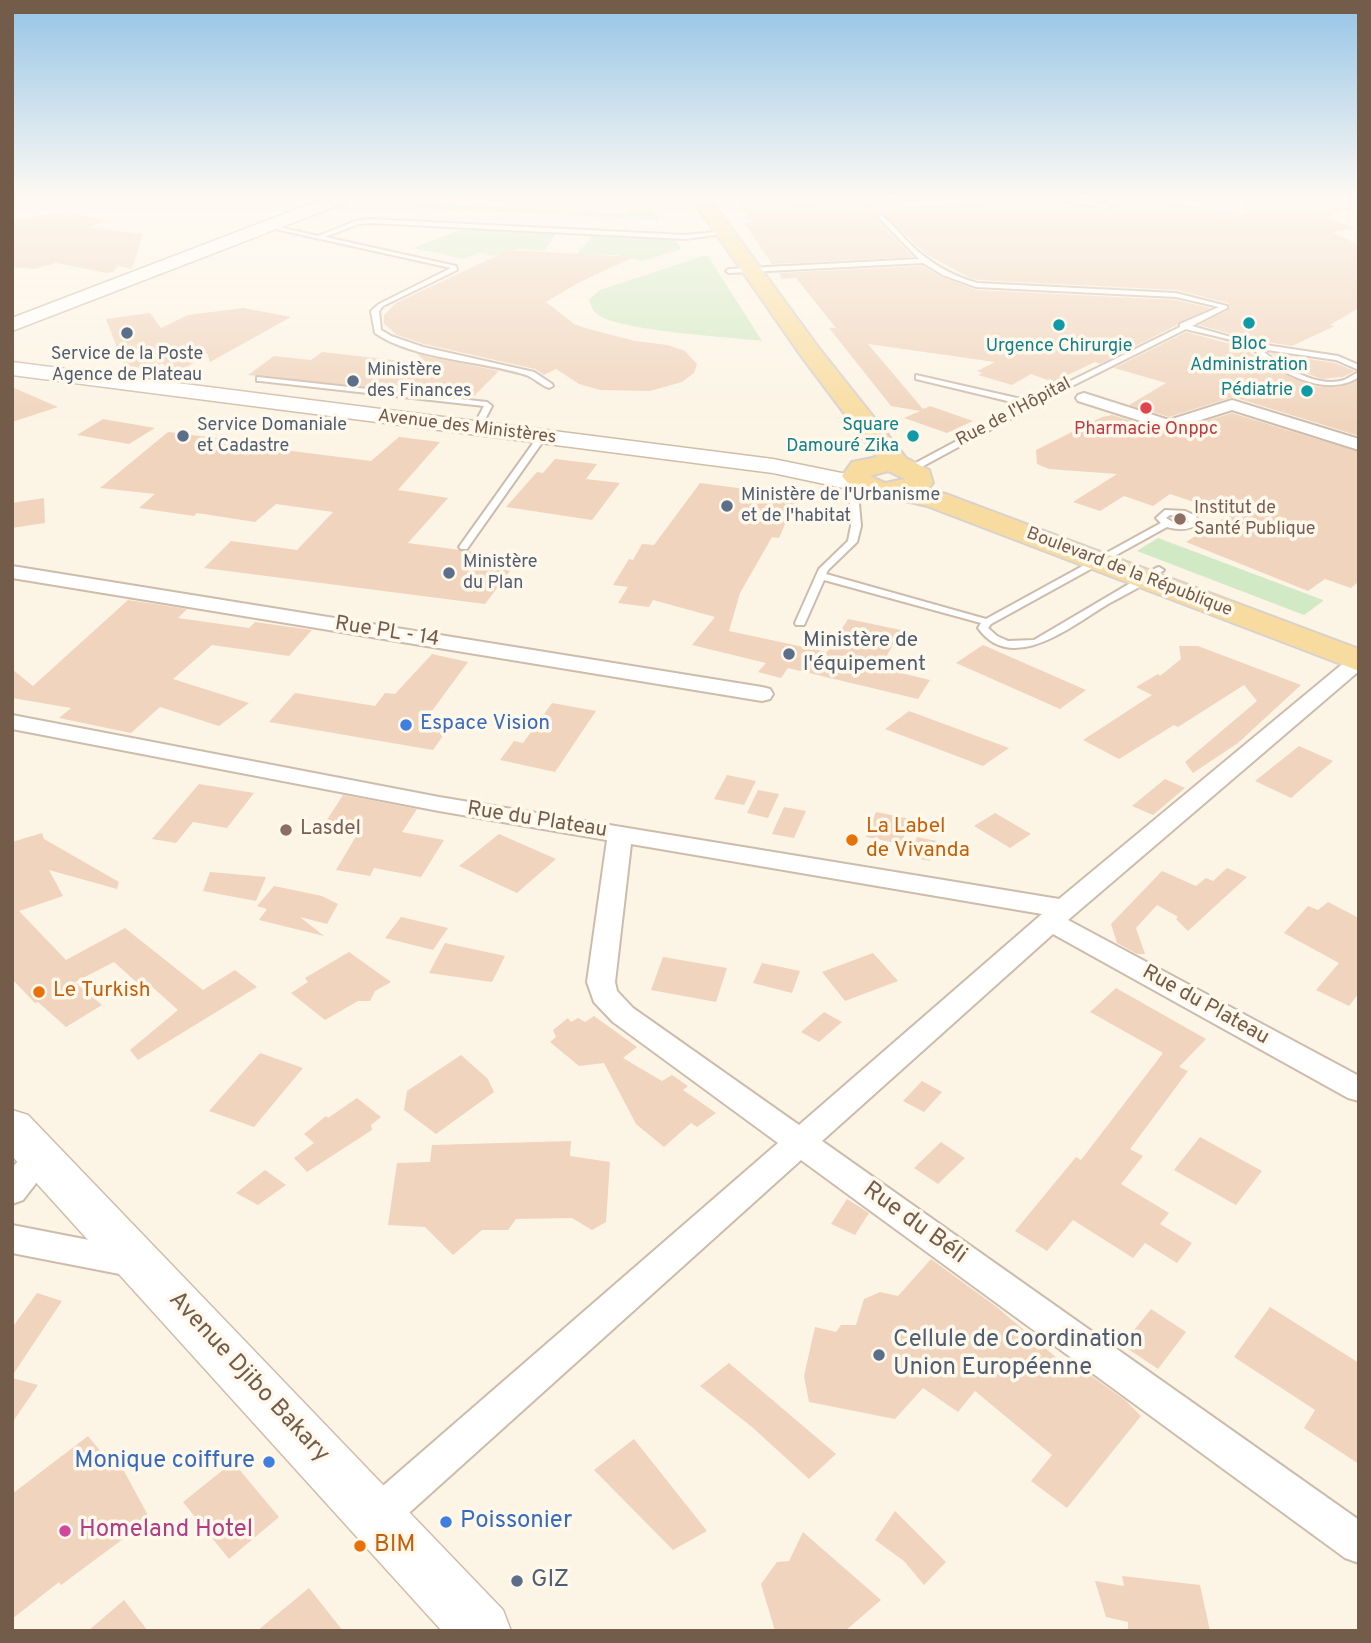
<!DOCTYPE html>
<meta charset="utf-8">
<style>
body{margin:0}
#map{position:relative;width:1371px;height:1643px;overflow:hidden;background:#fcf4e5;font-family:Overpass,sans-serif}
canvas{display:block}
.frame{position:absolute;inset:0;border:14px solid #745c4b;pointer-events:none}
</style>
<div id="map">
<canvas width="1371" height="1643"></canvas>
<div class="frame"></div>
</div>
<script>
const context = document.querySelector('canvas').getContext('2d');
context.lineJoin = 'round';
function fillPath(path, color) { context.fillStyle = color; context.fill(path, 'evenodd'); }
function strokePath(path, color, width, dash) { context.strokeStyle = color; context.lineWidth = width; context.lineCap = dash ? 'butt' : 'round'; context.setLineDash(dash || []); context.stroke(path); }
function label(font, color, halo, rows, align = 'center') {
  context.font = font + ' Overpass,sans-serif'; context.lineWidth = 7; context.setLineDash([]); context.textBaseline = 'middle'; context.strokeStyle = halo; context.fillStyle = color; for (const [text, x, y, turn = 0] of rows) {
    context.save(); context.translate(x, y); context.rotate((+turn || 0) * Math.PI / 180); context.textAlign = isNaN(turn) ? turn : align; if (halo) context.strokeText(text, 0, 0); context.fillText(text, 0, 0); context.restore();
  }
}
fillPath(new Path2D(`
 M409,202l220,12 -1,-4 25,-1 6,11 -258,-13z
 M462,229l94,5 -12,17 -27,-2 -23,7 -15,-3 -15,6 -51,-11z
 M592,236l82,3 8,10 -40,12 -25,-6 -40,-1z
 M703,256h5l54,85c-31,-4 -145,-10 -165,-27 -5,-4 -6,-9 -8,-14l11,-10z
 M1158,538l165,62v1l-19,14 -167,-64z`), '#d1e9c4');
fillPath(new Path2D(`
 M735,199h50l4,5 110,-5 9,8 81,-5v-3h55l3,3 60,9 18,-12h42l1,3 77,12 2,-15h101l11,7 -33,11 30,11 -23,4 26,13v63l-29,17 5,1 -43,20 -39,-6 -54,-15 29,-15v-7l-51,-13 -200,-10 -9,-3 -42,-23 -45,-42 -4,8 36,37 -141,7 -28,-41 8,-1z
 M65,212l43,8 -18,7 53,7 -11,35 -14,-3 -5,6 -7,1 -50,-10 -21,6 -23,-2v-47z
 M509,250l125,7 -56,26 -32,19 28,22 11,4 50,13 33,4 17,6 12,13 -3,9 -12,9 -32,9 -50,-1 -21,-6 -23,-15 -12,6 -9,-6 -111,-25 -27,-9 -13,-11v-9l12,-12z
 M922,266l20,11 34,13 200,10 35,8 -111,56 -5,-2 -42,20 -22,-8 -19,11 -34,-10 4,-2 -5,-2 18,-9 -127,-18 55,65 7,-3 43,15 -26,12 -43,-15 16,-7 -29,-5 -62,-78h7l-40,-50 -14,1 -3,-6z
 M243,308l48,9 -81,45 -3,-9 -28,20 -12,-2 -4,-8 -13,6 -26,-3 -18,-47 44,-6 11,15 27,-13z
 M1186,332l56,15 38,25 33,14 25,1 21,-7v56l-126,-39 -64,20 -40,-12 37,-22 -52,-15z
 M322,352l106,12 -11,-10 82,17 -25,25 -7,1 -219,-22 26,-19 37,4z
 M1270,353l65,10 20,8 -12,6 -21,2 -22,-8z
 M12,387l46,20 -46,15z
 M1232,413l127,39v129l-8,7 -26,-9 -17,12 -122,-49 45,-28 -61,-20 -17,12 -29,-10 -24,15 -27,-9 44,-28 -68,-5 -12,-5 -1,-14 66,-33 10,-2 58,17z
 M103,419l52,9 -26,16 -52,-9z
 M168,432l103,13 -3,3 103,13 28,-24 41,5 -42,48 50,8 -40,45 112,15 -35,46 -281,-36 27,-27 66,9 36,-38 -57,-8 -21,18 -58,-9 -3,3 -55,-8 16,-14 -55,-6z
 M555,459l42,5 -11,15 34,4 -28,37 -86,-13 31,-35 6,1z
 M700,483l75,10 4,-5 20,4 -20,46 -7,-1 -32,56 -11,38 98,21 21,-33 53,11 -21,38 50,12 -12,19 -130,-31 -7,10 -23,-6 8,-9 -74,-18 23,-28 -62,-17 -4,7 -31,-4 10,-16 -15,-2 16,-26 4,1 9,-16 12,1z
 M44,498l1,25 -33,5v-25z
 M128,600l59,9 -9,9 71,10 6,-6 57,8 -23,26 -77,-11 -39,34 76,24 -30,23 -59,-19 -29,26 -72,-15 12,-10 -59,-10v-29l21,17z
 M983,645l103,45 -26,19 -104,-46z
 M1179,646h19l103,39 -63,58 -45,30 -8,-11 72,-61 -13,-16 -66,42 -4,-2 -55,34 -36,-19 69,-45 -16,-8 22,-13 2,2 21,-17z
 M432,654l36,8 -39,53 26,4 -22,31 -164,-28 26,-29 80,13 10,-13 10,1z
 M552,703l44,8 -41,61 -55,-12 14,-19 9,2z
 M909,711l100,37 -26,18 -98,-37z
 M1299,746l34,15 -42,37 -36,-17z
 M727,775l29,6 -12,24 -30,-6z
 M1165,779l20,9 -32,27 -21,-9z
 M199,784l55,9 -27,35 -34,-6 -17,21 -24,-4z
 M758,790l21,4 -11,24 -21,-5z
 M343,795l74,14 -15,23 42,8 -23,37 -47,-9 -4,8 -34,-6 22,-37 -35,-7z
 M784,807l22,4 -12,27 -22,-4z
 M876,812l35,7 -10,25 -35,-7z
 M995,813l36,21 -21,14 -36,-22z
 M42,833l2,6 75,43 -2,7 -68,-19 14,26 -44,15 47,49 59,-32 78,62 32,-20 22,17 -119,73 -8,-10 48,-40 -29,-26 -6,4 -29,-26 -39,20 27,23 -36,22 -28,-25 -3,1 -23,-24v-137z
 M499,834l57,25 -39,34 -58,-27z
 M917,837l20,4 -7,20 -20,-4z
 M1227,868l20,9 -59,54 -12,-12 2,-2 -21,-12 -21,23 9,26h-8l-20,-11 -6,-19 51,-53 34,15 10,-8 7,3z
 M210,872l56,5 -10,24 -53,-10z
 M274,886l48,10 16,8 -11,20 -27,-7 24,19 -65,-16 8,-11 -10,-3z
 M1328,902l31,16v75l-10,13 -33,-16 23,-27 -55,-30 24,-27 10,4z
 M401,917l47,11 -15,22 -48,-12z
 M445,943l60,13 -13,26 -63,-9z
 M349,952l42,30 -16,9 -5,10h-12l-33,19 -34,-27 17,-11 -3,-4z
 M873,953l25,28 -53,20 -23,-29z
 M663,957l64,11 -11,34 -65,-12z
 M762,963l38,8 -8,22 -39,-10z
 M1116,988l90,51 -27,28 9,4 -58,78 13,7 -22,28 48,29 -9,11 32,19 -15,20 -32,-20 -12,15 -60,-38 -26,31 -32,-20 61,-74 5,3 82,-107 -73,-41z
 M824,1012l18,10 -23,20 -18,-10z
 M594,1016l43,31 -14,11 39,23 10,-6 16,11 -5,4 33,23 -19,14 -6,-4 -27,24 -28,-23 -32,-61 -25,3 -29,-24 6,-5 -3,-7 15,-12 3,4 7,-4 7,4z
 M260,1053l43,15 -49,59 -45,-16z
 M461,1055l27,24 6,13 -58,42 -32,-24 3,-19z
 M922,1081l20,11 -18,20 -21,-11z
 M357,1098l24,19 -10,8 1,5 -65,42 -13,-14 20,-15 -10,-9 22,-18 2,2z
 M1200,1137l62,34 -26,34 -62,-35z
 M571,1141l-1,15 40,6 -4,60 -14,8 -20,-12 -56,1 -8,11h-26l-29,25 -28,-28 -37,-2 9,-62 33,-1 2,-17z
 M941,1142l24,16 -27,26 -24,-16z
 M265,1170l21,15 -28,20 -22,-12z
 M847,1199l22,14 -14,22 -24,-11z
 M931,1259l67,49 73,62 5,-5 49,35 16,16 -74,92 -36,-27 21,-26 -77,-64 -17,21 -35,-24 -28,31 -86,-17 -5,-26 11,-49 21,5 5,-7h15l8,-26 16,-7 18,4z
 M37,1293l25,8 -50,75v-48z
 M1270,1307l89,56v101l-55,-36 11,-18 -81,-53z
 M1151,1309l35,23 -28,37 -36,-24z
 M729,1363l107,91 -27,25 -57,-52 -52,-41z
 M12,1378l26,7 -26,38z
 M88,1436l24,29 6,-5 32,59 -89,66 -2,-3 -47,37v-125z
 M634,1439l73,92 -34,19 -79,-80z
 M233,1462l46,55 -50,42 -46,-57z
 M895,1511l51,51 -22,23 -20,-24 -29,-21z
 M803,1532l78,68 -36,31h-70l-14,-47 16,-22 12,-1z
 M1122,1576l78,9 10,46h-82v-9l-22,-5 -11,-36 29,5z
 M309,1588l34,43h-86z
 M124,1600l24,31h-60z`), '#f0d4bd');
const lane = new Path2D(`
 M1047,199h16l43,5 10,-5h7l-16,9z
 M881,215c10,7 19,19 28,28 20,20 41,32 68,40l199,10 51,13v2l-35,18 60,17 86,13 21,9v5l-23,-10 -76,-11c20,16 56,40 84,31 5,-2 10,-6 15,-8v5c-28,18 -62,3 -88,-13 -7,-5 -14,-12 -22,-17 -13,-8 -46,-13 -63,-18l-126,63 -146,79h-6v-4l116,-62 -108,-26v-4l114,26 150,-74v-3l39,-17 -43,-10 -200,-10 -33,-12 -20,-12 -194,10 -3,-2 3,-2 190,-10 -40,-41z
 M371,219l314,16 41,-4 3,2 -44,6 -314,-16 -12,1 -34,13 131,29 1,4 -74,36 -4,5 2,19 10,6 32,11 111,25 18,12 1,2 -4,2c-8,-3 -15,-10 -23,-13 -46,-15 -112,-15 -151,-42l-4,-22 8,-7 72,-36 -189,-42 3,-2 53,12 38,-15z
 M257,377l230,25 5,4 -12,23 -4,2 -4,-2 12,-23 -224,-25h-3z
 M539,435l7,2 -79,112h-6l-2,-2z
 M853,479l4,3 4,44 -4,16 -29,28 -2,4 160,45 175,-96 -5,-5 9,-8 20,1 11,5 3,7c-10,8 -21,7 -32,4l-176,97 -3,4 9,8 11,5 26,-1 122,-72 3,-1 5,3c-16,14 -38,24 -56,34 -35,21 -96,72 -130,24l3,-5 -157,-43 -19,43 -1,2h-8l-1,-2 24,-54 29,-28 3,-15 -2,-44zM1170,515l13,1 6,6 -13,2 -10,-6z`);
const street = new Path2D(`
 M1351,199h8v4l-6,-2z
 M1084,393l85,27 63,-20 127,39v11l-127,-40 -63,20 -91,-29 -2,-3 2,-3z
 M12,566l750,121 8,2 3,5 -3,5 -8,2 -750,-123z
 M1359,654v17l-291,249 291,156v25l-11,-3 -295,-164 -231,207 537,379v43l-14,-5 -544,-398 -411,370 -14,6 -14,-6 -5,-13 5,-13 416,-361 -165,-121 -19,-20 -7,-20 20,-142 -168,-29 -427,-82v-14l427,82 620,102 293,-243zM631,844l411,70 -243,211 -166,-117 -16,-17 -2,-9z
 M41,1144l11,3 5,9 -34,44 -11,4v-36l18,-21z
 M12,1225l123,24 12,4 5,10 -5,10 -12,4 -123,-24z`);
const secondary = new Path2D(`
 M323,199h23l-2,4 -332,128v-13z
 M12,362l761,97 98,20 4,5 -4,5 -9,3 -89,-19 -761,-98z
 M12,1110l16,5 475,495 8,21h-69l-430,-475z`);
const primary = new Path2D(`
 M692,199h18l108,148 88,111 23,12 4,13 -6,7 19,4 413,155v22l-432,-165c-9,-2 -19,-5 -29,-6 -24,-4 -40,-2 -56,-24l10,-14 25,-5 -75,-100zM888,471l17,8 -20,4 -15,-7z`);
strokePath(lane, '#cdbcac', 4);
strokePath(street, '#cdbcac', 4);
strokePath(secondary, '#d0bda9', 3);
strokePath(primary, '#d8d1cd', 4);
fillPath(lane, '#fff');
fillPath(street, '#fff');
fillPath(secondary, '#fff');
fillPath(primary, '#f8dc9f');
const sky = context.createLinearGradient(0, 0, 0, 429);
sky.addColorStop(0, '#95c4e7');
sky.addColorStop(0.46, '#fefaf3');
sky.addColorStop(1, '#fefaf300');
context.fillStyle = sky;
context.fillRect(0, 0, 1371, 429);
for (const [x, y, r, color] of [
 [1249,323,7,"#0f9aa8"],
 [1059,325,7,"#0f9aa8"],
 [127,333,7,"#5c6f8a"],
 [353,381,7,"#5c6f8a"],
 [1307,391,7,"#0f9aa8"],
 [1146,408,7,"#e0444e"],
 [183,436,7,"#5c6f8a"],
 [913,436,7,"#0f9aa8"],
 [727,506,7,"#5c6f8a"],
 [1180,519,7,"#8d6e63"],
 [449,573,7,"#5c6f8a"],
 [789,654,7,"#5c6f8a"],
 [406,725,7,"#3f7fe0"],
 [286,830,7,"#8d6e63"],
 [852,840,7,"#e8710a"],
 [39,992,7,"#e8710a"],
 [879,1355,7,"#5c6f8a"],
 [269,1462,7,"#3f7fe0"],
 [446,1522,7,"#3f7fe0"],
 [65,1531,7,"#d1479c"],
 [360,1546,7,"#e8710a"],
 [517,1581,7,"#5c6f8a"]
]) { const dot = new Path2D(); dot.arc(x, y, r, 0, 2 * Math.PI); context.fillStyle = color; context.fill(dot); strokePath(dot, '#fff8eb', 2.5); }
label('18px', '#0d838f', '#fff8eb', [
 ["Bloc",1249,345],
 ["Administration",1249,366],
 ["Urgence Chirurgie",1059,347],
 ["Pédiatrie",1293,391,"right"],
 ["Square",899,426,"right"],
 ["Damouré Zika",899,447,"right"]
]);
label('18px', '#4e5e75', '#fff8eb', [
 ["Service de la Poste",127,355,"center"],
 ["Agence de Plateau",127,376,"center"],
 ["Ministère",367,371],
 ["des Finances",367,392],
 ["Service Domaniale",197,426],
 ["et Cadastre",197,447],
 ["Ministère de l'Urbanisme",741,496],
 ["et de l'habitat",741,517],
 ["Ministère",463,563],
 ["du Plan",463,584]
], 'left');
label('18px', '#745c4b', '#fff8eb', [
 ["Rue de l'Hôpital",1014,413,-28],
 ["Avenue des Ministères",467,428,7],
 ["Boulevard de la République",1129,573,21]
]);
label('18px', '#be3a42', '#fff8eb', [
 ["Pharmacie Onppc",1146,430]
]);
label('18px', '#785e54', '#fff8eb', [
 ["Institut de",1194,509],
 ["Santé Publique",1194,530]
], 'left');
label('21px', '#745c4b', '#fff8eb', [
 ["Rue PL - 14",387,633,9],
 ["Rue du Plateau",537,821,9],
 ["Rue du Plateau",1205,1006,29]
]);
label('21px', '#4e5e75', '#fff8eb', [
 ["Ministère de",803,642],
 ["l'équipement",803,666]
], 'left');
label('21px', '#366cbe', '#fff8eb', [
 ["Espace Vision",420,725]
], 'left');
label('21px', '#c56008', '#fff8eb', [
 ["La Label",866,828],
 ["de Vivanda",866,852],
 ["Le Turkish",53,992]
], 'left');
label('21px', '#785e54', '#fff8eb', [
 ["Lasdel",300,830]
], 'left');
label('24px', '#745c4b', '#fff8eb', [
 ["Rue du Béli",914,1224,36],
 ["Avenue Djibo Bakary",248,1378,47]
]);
label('24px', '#4e5e75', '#fff8eb', [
 ["Cellule de Coordination",893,1341],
 ["Union Européenne",893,1369],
 ["GIZ",531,1581]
], 'left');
label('24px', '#366cbe', '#fff8eb', [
 ["Monique coiffure",255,1462],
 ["Poissonier",460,1522,"left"]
], 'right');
label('24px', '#b23c85', '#fff8eb', [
 ["Homeland Hotel",79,1531]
], 'left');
label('24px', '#c56008', '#fff8eb', [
 ["BIM",374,1546]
], 'left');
</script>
